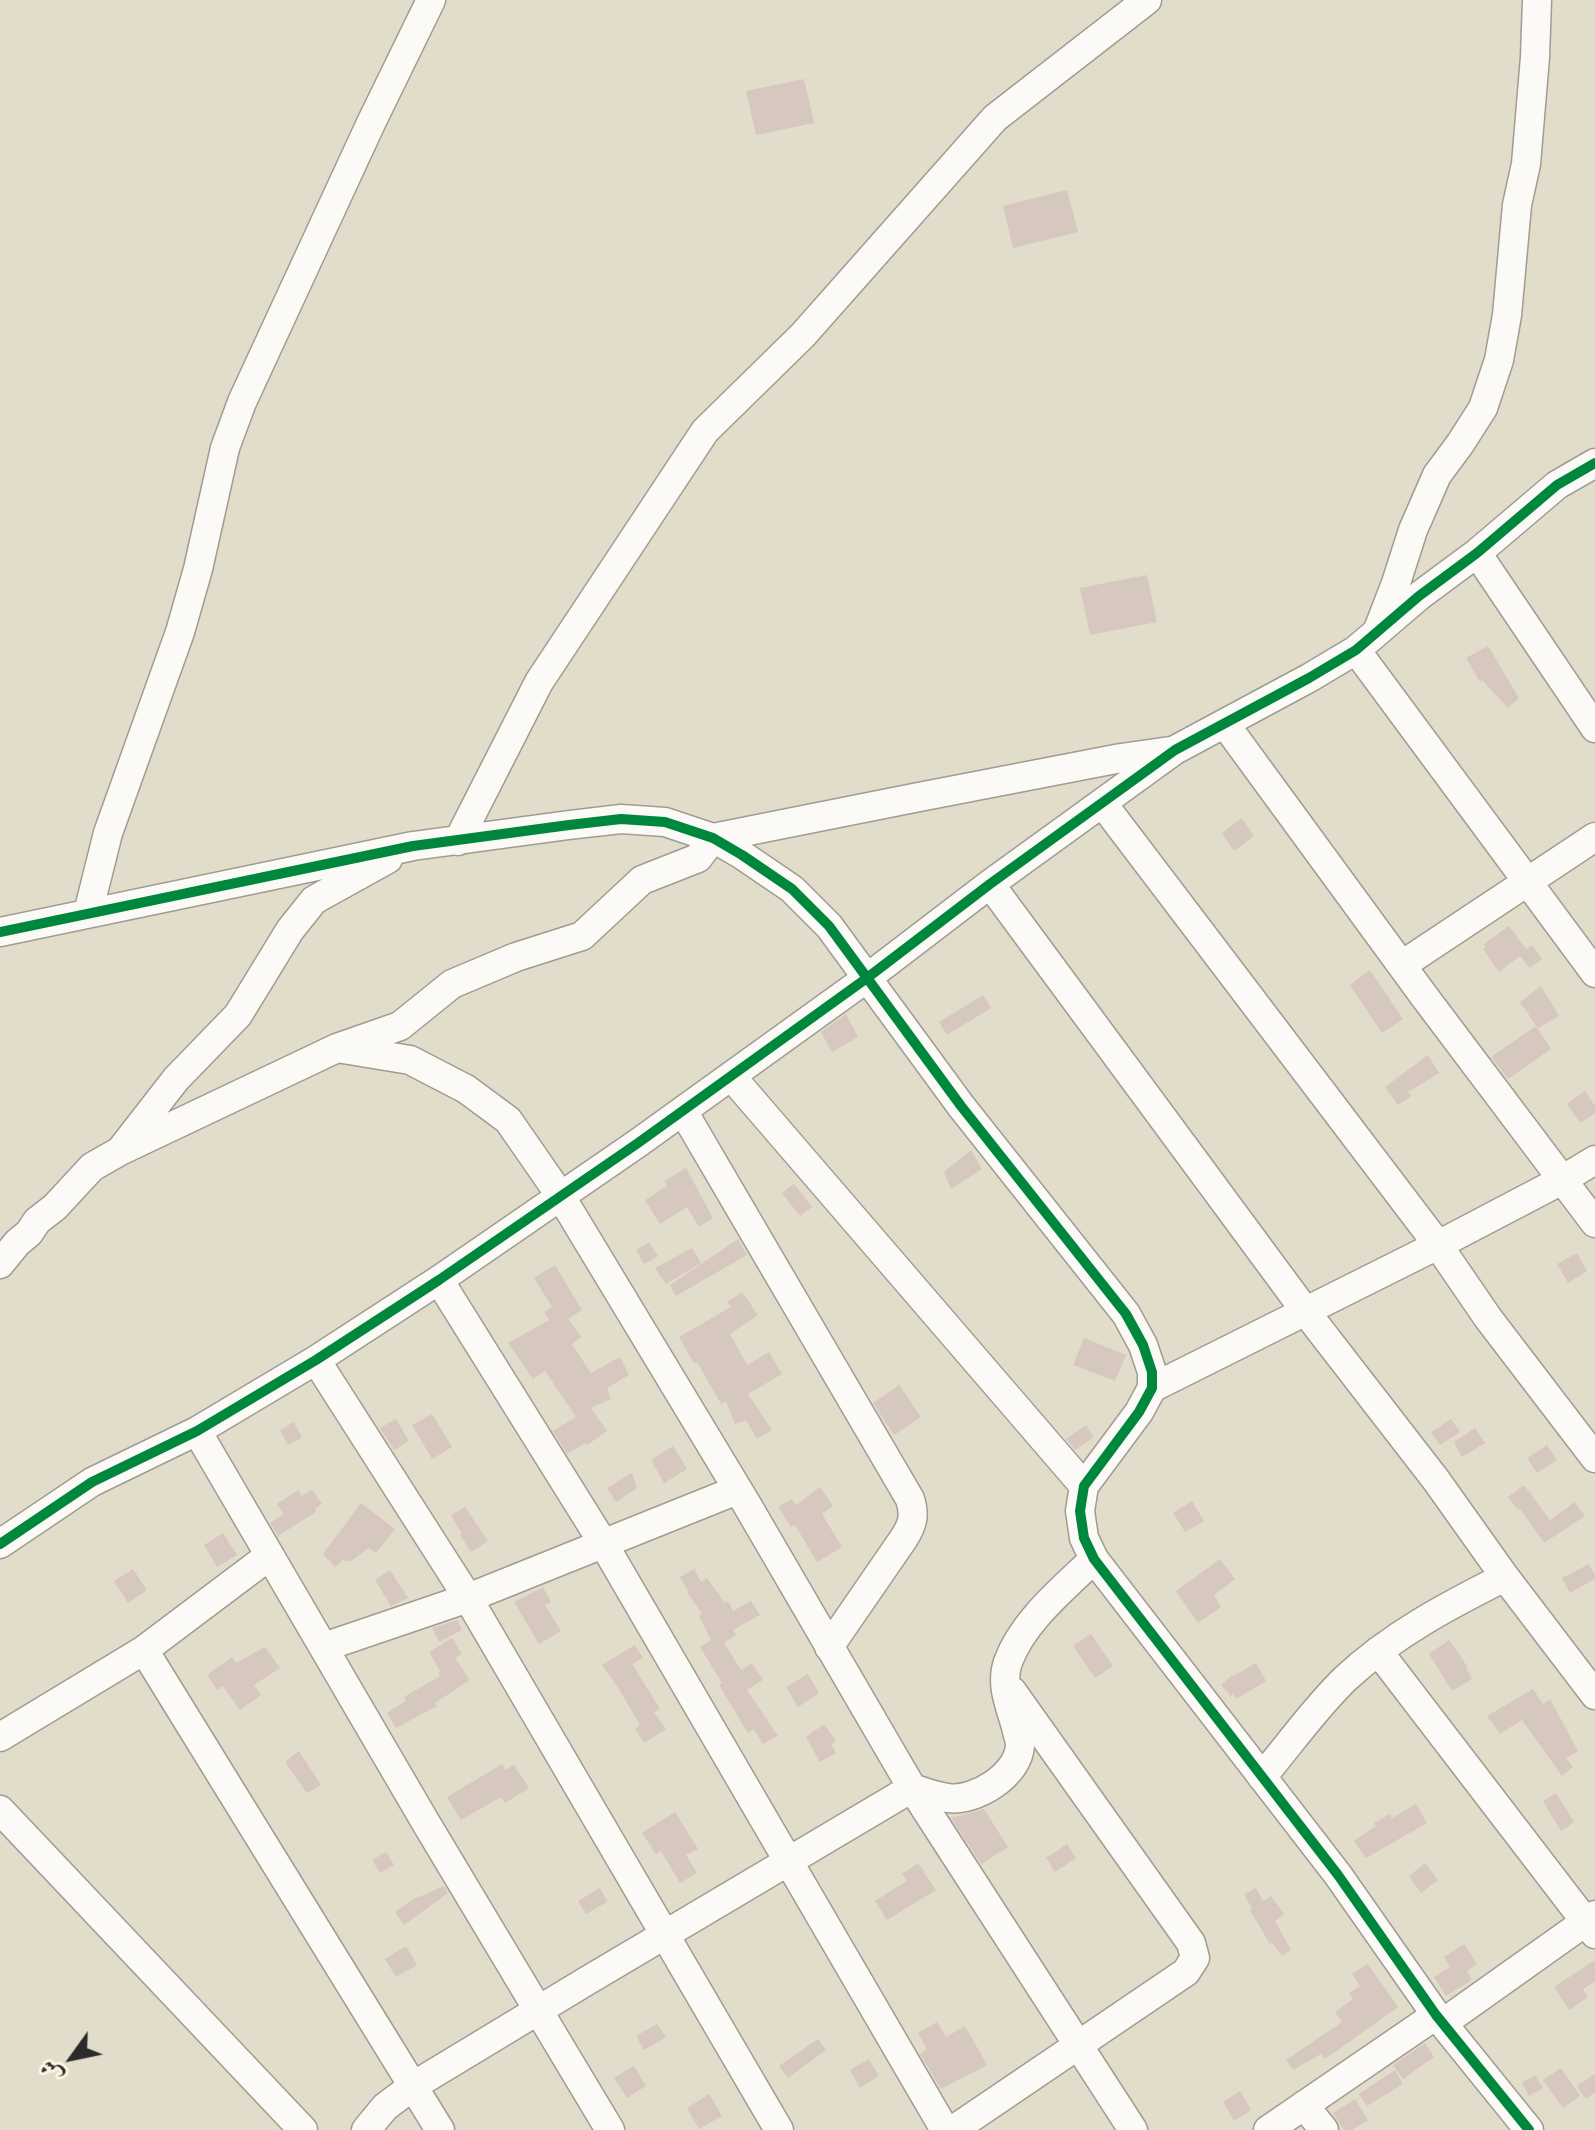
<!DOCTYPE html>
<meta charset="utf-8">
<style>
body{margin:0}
#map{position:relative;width:1595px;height:2130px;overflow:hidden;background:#e2dcca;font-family:"IM FELL French Canon",Amiri,serif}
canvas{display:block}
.north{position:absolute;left:32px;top:2018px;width:80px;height:80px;-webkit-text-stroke:6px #fcf5e5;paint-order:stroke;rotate:237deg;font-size:22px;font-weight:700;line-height:32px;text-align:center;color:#2b2b2b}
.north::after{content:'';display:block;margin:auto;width:28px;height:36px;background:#2b2b2b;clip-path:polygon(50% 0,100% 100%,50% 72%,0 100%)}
</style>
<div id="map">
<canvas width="1595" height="2130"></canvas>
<div class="north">ش</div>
</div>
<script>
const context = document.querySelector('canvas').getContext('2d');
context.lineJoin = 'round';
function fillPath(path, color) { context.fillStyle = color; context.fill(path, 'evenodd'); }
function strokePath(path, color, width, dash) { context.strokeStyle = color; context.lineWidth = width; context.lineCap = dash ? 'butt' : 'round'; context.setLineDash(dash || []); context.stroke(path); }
fillPath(new Path2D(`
 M804,79l10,44 -58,12 -10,-44z
 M1067,190l11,42 -65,16 -10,-42z
 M1147,575l10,47 -67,13 -10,-47z
 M1488,646l31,52 -11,10 -26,-28 -2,2 -14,-24z
 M1242,818l12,18 -20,15 -12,-18z
 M1509,926l17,23 6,-4 10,14 -12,9 -10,-12 -21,16 -16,-23 3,-2 -2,-3z
 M1370,970l33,49 -21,14 -32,-48z
 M1541,986l18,30 -21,12 -18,-26z
 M983,995l8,13 -44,27 -8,-13z
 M846,1014l12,23 -26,15 -11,-20z
 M1536,1026l15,23 -43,30 -17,-22z
 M1428,1055l11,18 -31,19 3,4 -13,9 -13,-18z
 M1585,1091l10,15v7l-15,10 -13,-19z
 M971,1150l11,19 -31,20 -7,-17z
 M686,1168l27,50 -14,9 -12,-20 -27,17 -15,-24 22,-14 -3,-5z
 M794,1184l18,23 -12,9 -18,-23z
 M738,1239l9,16 -71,41 -6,-11z
 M649,1242l9,14 -14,8 -8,-14z
 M692,1248l9,15 -35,21 -11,-16z
 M1577,1253l10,18 -19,12 -11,-19z
 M555,1265l27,45 -14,9 13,18 -9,7 19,29 29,-16 9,18 -22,13 4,11 -20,9 16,23 -20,14 -1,-2 -19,11 -14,-23 23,-14 -31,-46 -12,8 -25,-36 41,-23 -5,-8 8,-5 -18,-29z
 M742,1292l16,23 -28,19 17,31 22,-13 13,22 -34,20 24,36 -15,9 -11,-19 -11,4 -9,-23 -5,3 -24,-42 -3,2 -15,-27 52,-30 -4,-5z
 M1084,1338l42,17 -11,26 -42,-16z
 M899,1385l22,32 -27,18 -21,-32z
 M432,1414l20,33 -20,12 -20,-34z
 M396,1419l13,22 -15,9 -14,-22z
 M1451,1419l9,13 -20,13 -9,-13z
 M294,1422l8,16 -14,7 -8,-15z
 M1086,1425l8,12 -19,13 -9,-11z
 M1475,1428l10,15 -23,14 -8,-15z
 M1547,1445l10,15 -20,13 -10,-15z
 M673,1446l14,23 -23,14 -13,-23z
 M632,1473l5,15 -21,14 -9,-14z
 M1524,1485l26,35 25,-18 10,14 -41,27 -24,-34 -2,1 -10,-13z
 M820,1487l13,19 -11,8 20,33 -25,15 -22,-37 -4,2 -13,-20 14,-8 4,6z
 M298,1490l4,6 10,-6 10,14 -7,5 1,3 -38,24 -8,-13 14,-9 -7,-10z
 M1192,1501l12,20 -19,11 -12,-19z
 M361,1503l34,26 -19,24 -7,-5 -18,13h-6l-1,-2 -9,8 -12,-13z
 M465,1507l23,34 -17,11 -11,-17 2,-1 -11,-19z
 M223,1533l14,22 -20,12 -13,-22z
 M1220,1559l15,20 -21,16 7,12 -23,16 -22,-32z
 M1589,1564l6,11v4l-25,14 -8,-15z
 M133,1569l14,21 -19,13 -14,-22z
 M694,1569l7,13 6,-4 18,25 3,-2 5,10 18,-10 9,14 -27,15 3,5 -12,8 17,27 11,-7 11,17 -16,10 31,46 -15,8 -9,-15 -6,4 -29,-48 3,-2 -22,-36 11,-7 -12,-24 3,-2 -15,-22 1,-1 -8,-14z
 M390,1570l18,28 -17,8 -16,-26z
 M543,1587l8,15 -6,3 16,26 -22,13 -25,-42z
 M457,1620l5,10 -23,12 -7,-14z
 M1091,1634l22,32 -18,12 -22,-32z
 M452,1638l10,16 -7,4 15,22 -35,23 2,3 -41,22 -9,-15 19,-12 -2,-4 36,-21 -2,-3 2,-2 -11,-19z
 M1449,1640l18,26 -1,2 6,11 -20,12 -23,-37z
 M635,1645l8,13 -11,6 28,45 -6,3 12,17 -22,14 -9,-14 5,-4 -23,-39 -15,-21z
 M265,1647l15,21 -26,17 7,10 -21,15 -17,-24 -6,4 -10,-15 25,-18 4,6z
 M1256,1663l10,18 -30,18 -3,-5 -2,2 -10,-11 11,-10 1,1z
 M808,1674l11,19 -21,14 -12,-20z
 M1533,1689l10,15 7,-5 28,52 -12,7 7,9 -11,9 -40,-56 -22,14 -13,-18z
 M824,1724l12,17 -5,3 5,9 -16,9 -14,-25z
 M299,1751l22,34 -14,8 -22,-31z
 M502,1764l4,6 8,-5 15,23 -24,15 -4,-6 -40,23 -14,-23z
 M1556,1793l18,29 -13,9 -18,-30z
 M1416,1804l11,19 -61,35 -12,-17 22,-15 -2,-3 16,-9 2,4z
 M984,1809l24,38 -27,17 -30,-46z
 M675,1812l23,37 -12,6 11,18 -17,10 -19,-32 -5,3 -14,-21z
 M1067,1844l9,14 -21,14 -9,-14z
 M386,1852l8,13 -14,8 -8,-13z
 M918,1863l18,27 -49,30 -12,-19 32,-20 -5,-7z
 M1425,1863l13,17 -17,13 -12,-17z
 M444,1886l4,7 -44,32 -9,-13 17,-12z
 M600,1888l7,14 -21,12 -8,-13z
 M1256,1888l7,13 8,-5 13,18 -9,7 16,29 -9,6 -10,-14 -2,2 -20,-34 2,-1 -8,-15z
 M1464,1944l13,20 -10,7 5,9 -26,16 -12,-19 16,-10 -6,-10z
 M406,1946l11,19 -21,12 -11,-18z
 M1595,1960v21l-12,8 5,8 -19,13 -15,-23z
 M1368,1964l30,43 -73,52 -4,-5 -28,16 -7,-10 56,-38 -7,-10 18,-13 -4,-6 11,-7 -8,-12z
 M937,2022l9,15 19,-11 22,39 -46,24 -21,-35 7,-5 -9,-16z
 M657,2024l9,13 -22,13 -8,-14z
 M818,2039l8,11 -38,28 -9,-12z
 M1425,2043l9,14 -31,22 -10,-14z
 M869,2059l10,17 -19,12 -10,-18z
 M634,2066l12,20 -19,12 -13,-20z
 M1561,2068l19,28 -17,12 -20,-28z
 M1395,2070l8,14 -36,22 -8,-12z
 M1595,2074v18l-9,7 -9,-13z
 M1535,2075l8,13 -14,8 -7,-13z
 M1240,2091l11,19 -17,11 -11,-19z
 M709,2094l13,22 -23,13 -12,-21z
 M1355,2099l13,21 -16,10h-8l-11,-17z`), '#d6c8be');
const minor = new Path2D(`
 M1477,553l118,175
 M1379,627l17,-44 17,-53 24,-55 23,-31 23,-36 16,-48 8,-45 10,-110 9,-41 9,-107 2,-57
 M1356,650l239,323
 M1225,724l199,272 171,227
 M1103,804l335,441 50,73 107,140
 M458,841l81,-159 166,-251 98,-96 192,-217 152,-118
 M990,884l316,428 130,168 69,97 90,118
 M88,913l20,-80 72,-201 18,-63 27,-121 17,-46 129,-279 60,-123
 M0,932l413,-86 156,-21 52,-6 44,3 48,16 29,17 50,34 37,37 132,180 165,208 17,31 9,27v16l-13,24 -55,74 -4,25 4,27 10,21 244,316 98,140 93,115
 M1402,965l193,-128
 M337,1048l73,12 56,29 42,31 52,75 186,308 166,285 221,342
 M731,1076l353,410
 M683,1111l227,388c5,16 3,25 -6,39l-75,109
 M120,1151l217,-103 63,-22 52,-42 64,-27 66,-21 60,-56 56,-22 15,-20 206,-41 202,-39 49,-7
 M0,1264l17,-21 12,-10 8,-12 18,-14 37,-40 28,-16 56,-72 62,-64 52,-85 24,-30 74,-41
 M439,1280l164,263 342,587
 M316,1360l152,238 311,532
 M1152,1388l286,-143 124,-65 33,-20
 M197,1431l229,392 184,307
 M0,1544l92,-62 105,-51 119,-71 123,-80 199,-137 229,-165 123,-94 185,-134 134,-72 47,-28 63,-54 58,-43 80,-68 38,-22
 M324,1647l144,-49 269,-108
 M144,1650l125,-94
 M1378,1651l217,283
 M0,1737l144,-87 296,480
 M1262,1777c27,-32 53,-69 83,-98 47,-44 104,-74 160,-102
 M0,1810l303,320
 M1443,2023l152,-108
 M1304,2105l20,25
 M366,2130l19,-23 28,-21 172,-104 327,-194c12,4 24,9 36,10 27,4 71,-23 72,-53 0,-5 -3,-12 -4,-18 -6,-22 -16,-42 -8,-65 15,-41 55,-73 86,-103
 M953,2130l233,-158 9,-14 -4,-15 -179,-252
 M1268,2130l168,-115`);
strokePath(minor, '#a09c92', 31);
strokePath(minor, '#fbfaf7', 28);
strokePath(new Path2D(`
 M0,932l413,-86 156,-21 52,-6 44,3 48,16 29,17 50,34 37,37 132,180 165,208 17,31 9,27v16l-13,24 -55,74 -4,25 4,27 10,21 244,316 98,140 93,115
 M0,1544l92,-62 105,-51 119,-71 123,-80 199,-137 229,-165 123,-94 185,-134 134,-72 47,-28 63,-54 58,-43 80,-68 38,-22`), '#00873e', 10);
</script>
